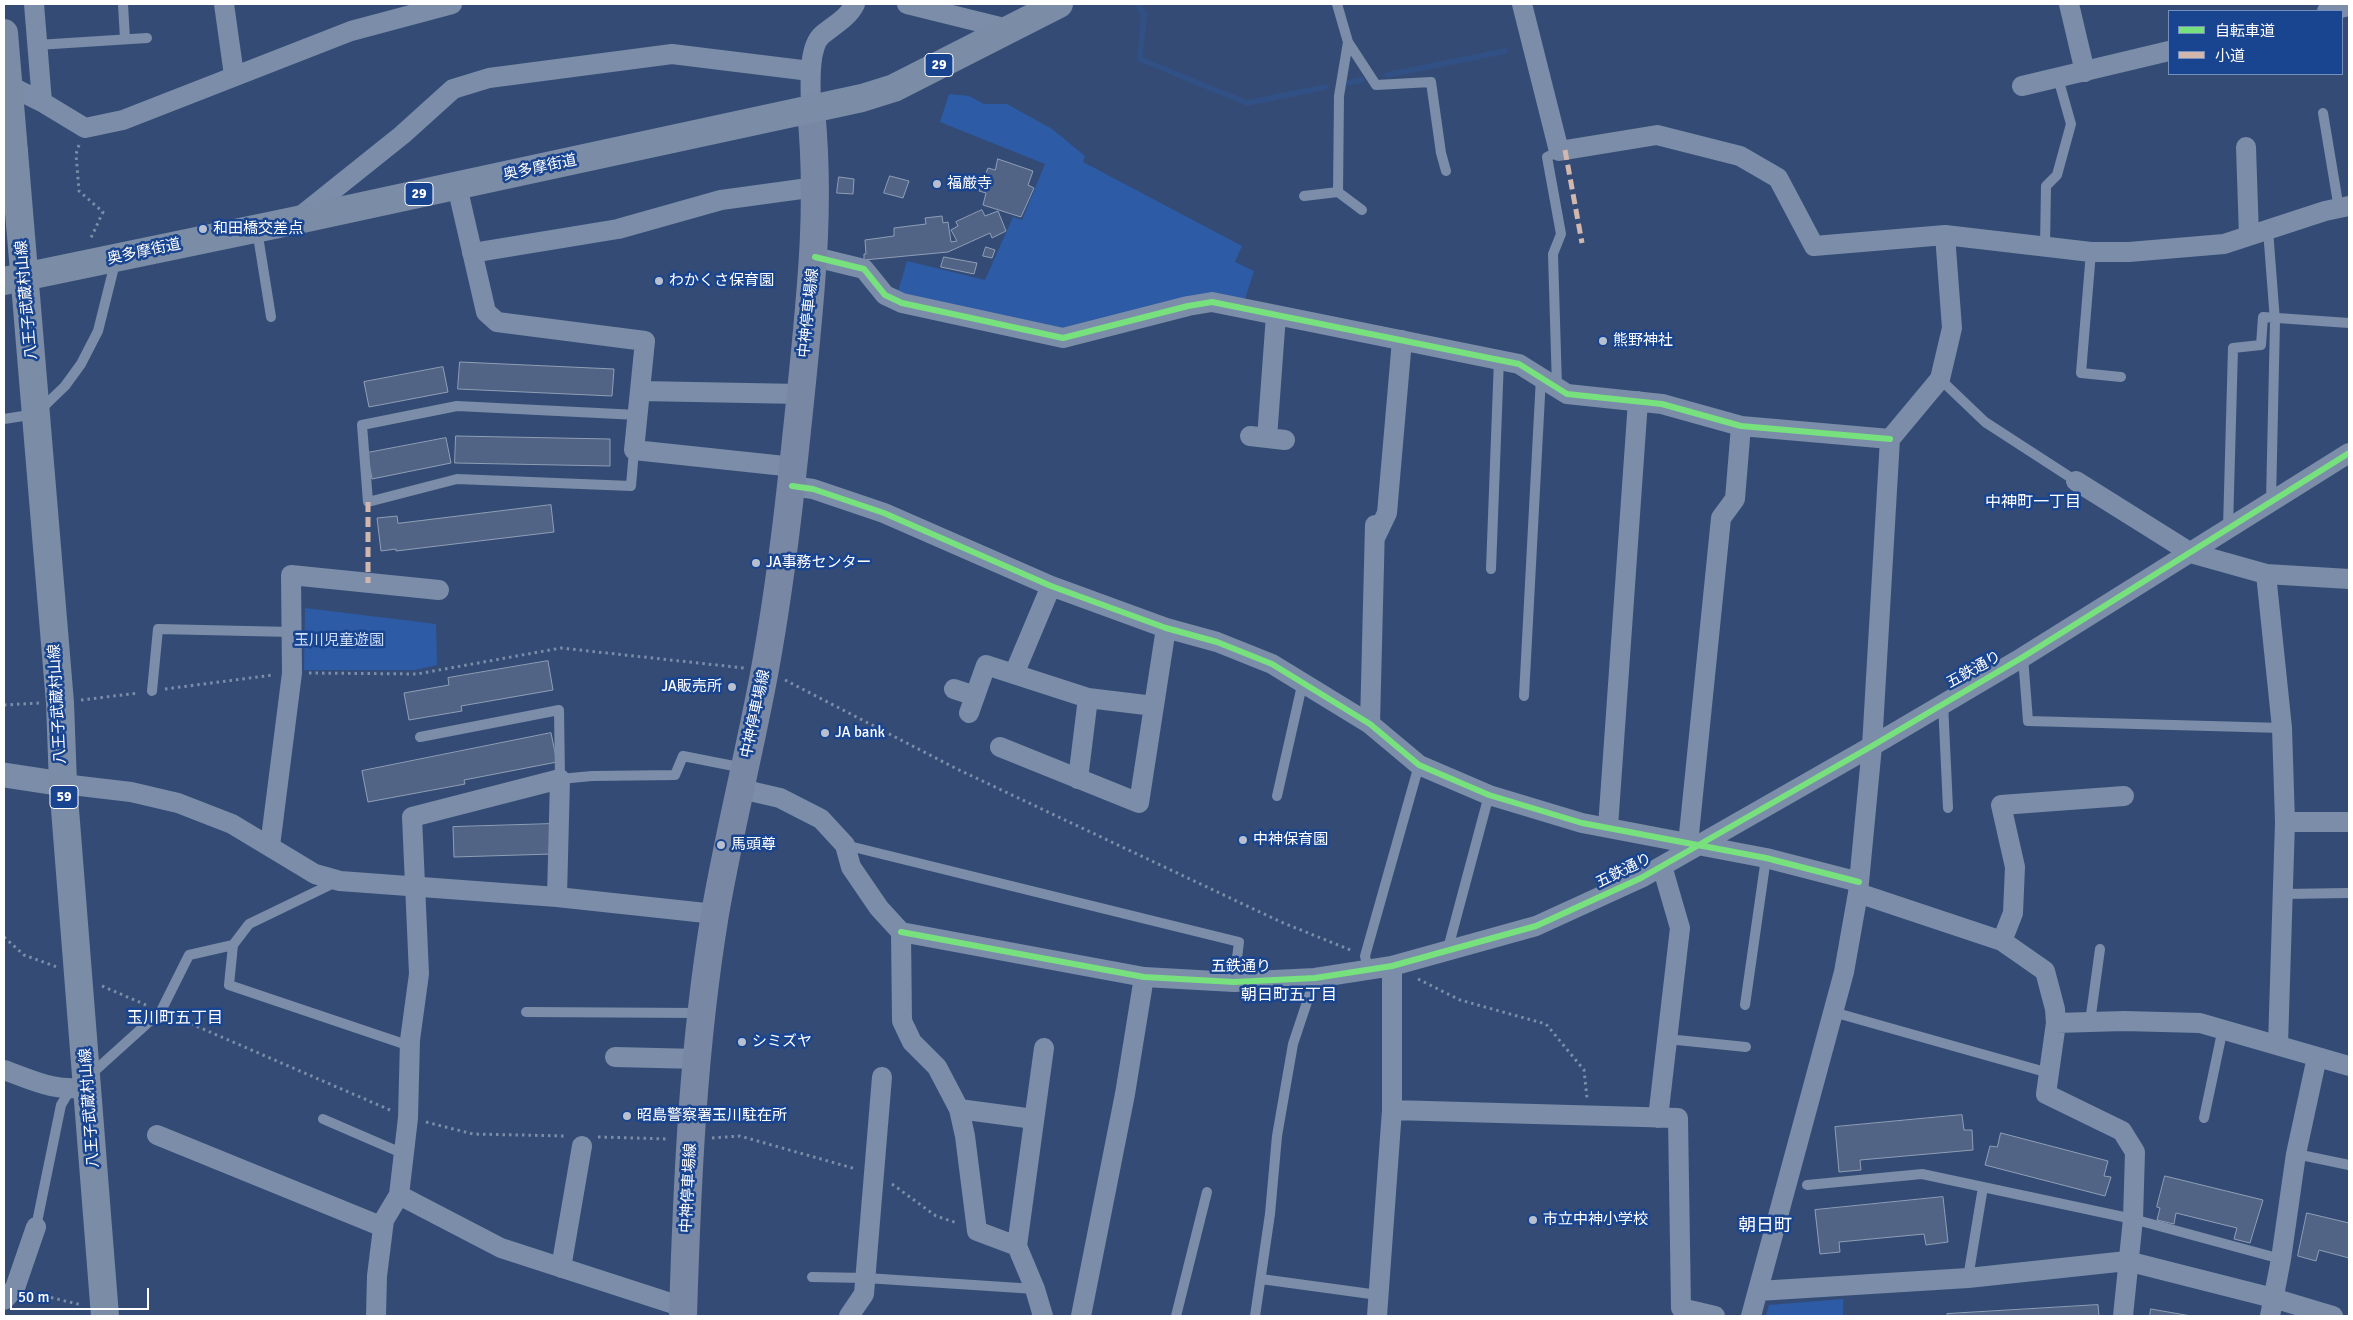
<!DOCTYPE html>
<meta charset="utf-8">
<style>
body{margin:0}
#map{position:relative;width:2353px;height:1320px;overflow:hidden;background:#344c75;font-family:Signika,"Noto Sans JP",sans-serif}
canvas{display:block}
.frame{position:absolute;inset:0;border:5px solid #fff;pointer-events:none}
.legend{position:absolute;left:2168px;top:10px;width:175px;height:65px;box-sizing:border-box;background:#194490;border:1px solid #758fbc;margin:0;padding:6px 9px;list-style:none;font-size:15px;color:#fff}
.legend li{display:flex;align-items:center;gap:10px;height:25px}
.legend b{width:25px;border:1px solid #758fbc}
.scale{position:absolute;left:10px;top:1288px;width:139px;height:22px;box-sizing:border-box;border:2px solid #fff;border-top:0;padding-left:6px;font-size:15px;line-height:18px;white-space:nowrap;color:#fff;-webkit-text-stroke:4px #194490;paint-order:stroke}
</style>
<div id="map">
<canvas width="2353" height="1320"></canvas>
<div class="frame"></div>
<ul class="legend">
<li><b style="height:6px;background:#77e17e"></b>自転車道</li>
<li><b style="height:6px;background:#d1b7ad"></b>小道</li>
</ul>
<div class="scale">50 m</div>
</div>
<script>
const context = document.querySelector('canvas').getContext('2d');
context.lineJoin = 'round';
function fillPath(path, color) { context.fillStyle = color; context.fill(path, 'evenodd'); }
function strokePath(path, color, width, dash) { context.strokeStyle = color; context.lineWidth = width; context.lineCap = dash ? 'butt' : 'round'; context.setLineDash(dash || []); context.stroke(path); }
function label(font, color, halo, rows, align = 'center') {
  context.font = font + ' Signika,"Noto Sans JP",sans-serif'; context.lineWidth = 5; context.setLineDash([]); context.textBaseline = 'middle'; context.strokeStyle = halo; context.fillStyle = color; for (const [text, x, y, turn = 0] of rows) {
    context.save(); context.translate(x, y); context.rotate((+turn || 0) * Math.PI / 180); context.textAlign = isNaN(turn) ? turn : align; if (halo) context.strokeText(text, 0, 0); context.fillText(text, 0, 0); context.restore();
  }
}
fillPath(new Path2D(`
 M949,94l20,2 15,8h23l45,25 33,27 -2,6 159,84 -7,16 19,9 -10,31 -184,30 -162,-40 9,-31 78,19 28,-63 9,3 23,-56 -105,-42z
 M305,608l131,16 1,41 -22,5h-111z
 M1843,1299v17h-77l3,-11z`), '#2d5ba6');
strokePath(new Path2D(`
 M1138,4l6,11 -4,44 107,44 78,-16
 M1387,75l118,-24
 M1347,83l15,-3`), '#315086', 5.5);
const building = new Path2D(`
 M998,159l35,12 -5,14 6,3 -13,29 -38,-12 3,-12 -7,-2 9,-23 7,2z
 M890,176l19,5 -6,17 -19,-5z
 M839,177l15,2 -1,15 -16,-1z
 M982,210l3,6 13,-5 8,20 -14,7 -2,-5 -42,19 -84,8v-6h2l-1,-14 29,-4v-8l32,-4 -1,-6 17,-2 1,7 5,-1 3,20 6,-1 -6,-11 7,-4 -2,-4z
 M986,247l9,3 -3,8 -9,-2z
 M944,257l33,6 -3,11 -33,-7z
 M460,362l154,7 -2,27 -154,-7z
 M443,367l5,25 -79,15 -5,-25z
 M456,436l154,3v27l-155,-3z
 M446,438l5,25 -79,16 -5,-26z
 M551,505l3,27 -158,19v-2l-15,2 -4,-33 20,-2 1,7z
 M548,661l5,29 -92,16 1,5 -53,9 -5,-27 45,-8 -1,-7z
 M551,733l6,29 -93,18 1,4 -97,18 -6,-31z
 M551,824l1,30 -98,3 -1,-30z
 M1962,1115l2,15h8l1,20 -113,10 1,10 -22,2 -4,-45z
 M2001,1133l107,28 -4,15 7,1 -6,19 -120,-31 5,-19 7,1z
 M2165,1176l98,24 -13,43 -16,-4 3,-11 -61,-15 -2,11 -17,-4 3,-12 -3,-1z
 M1943,1197l5,45 -22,3 -2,-11 -85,8 1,10 -20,2 -5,-44z
 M2307,1213l42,10v35l-30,-8 -3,11 -18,-5z
 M2098,1305l1,11h-152v-2z
 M2151,1309l40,7h-41z`);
fillPath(building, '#516485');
strokePath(building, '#909eb6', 1);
strokePath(new Path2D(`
 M79,145l-3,9 3,37 24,21 -13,28
 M309,673l108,1 144,-26 183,20
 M785,680l172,89 324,153 72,29
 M165,689l108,-14
 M81,700l58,-7
 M4,705l35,-2
 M4,937l20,18 33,12
 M1418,979l42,21 86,24 38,46 3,28
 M102,986l44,19
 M173,1016l217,94
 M426,1122l47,12 93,2
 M598,1137l71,2
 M712,1138l28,-2 116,33
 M892,1184l44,32 21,7
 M32,1293l50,12`), '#7b8da8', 3, [2.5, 4]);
strokePath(new Path2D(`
 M123,4l2,35
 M1337,4l11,38 28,43 55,-3 10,71 5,18
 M37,45l110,-7
 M2323,113l16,96
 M1338,192l1,-96 9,-54
 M1304,196l34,-4 24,18
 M257,230l14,87
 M2268,230l7,91 -4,180
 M2045,246l1,-60 11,-11 14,-51 -13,-46
 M2091,252l-10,121 40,4
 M1940,379l45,43 91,59
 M1557,387l-4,-133 8,-20 -14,-77 12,-6
 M4,419l32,-5 29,-28 16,-22 17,-33 18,-72
 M634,450l-3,36 -174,-7 -89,23 -6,-77 95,-19 181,9
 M2228,528l5,-180 28,-3 2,-28 86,6
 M1491,569l8,-210
 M2023,657l5,64 254,7
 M152,691l6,-62 134,3
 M1524,696l17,-319
 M1943,703l5,105
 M420,737l139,-27 1,69 32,-3 83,-1 8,-19 61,12
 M1277,796l26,-115
 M845,845l394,97 -5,40
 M2283,894l66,-1
 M233,945l-4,40 181,61
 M1447,952l42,-157
 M1368,970l-3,-14 54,-191
 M1745,1005l21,-147
 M526,1012l174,1
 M1833,1012l216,61
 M2090,1022l10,-73
 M1667,1039l79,8
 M89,1076l72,-65 28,-56 44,-10 16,-21 87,-42
 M2204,1118l19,-90
 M323,1119l81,35
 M2296,1154l53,11
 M1807,1185l115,-11 211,45 148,40
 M36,1227l25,-122 9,-15
 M812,1277l54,1 169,11
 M1968,1278l15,-91
 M1261,1279l117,16
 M1176,1316l31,-124
 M1255,1316l15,-102 7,-78 16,-92 22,-66`), '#7b8da8', 10);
strokePath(new Path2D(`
 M34,4l8,98
 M224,4l10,71
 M907,4l101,25
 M1522,4l37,147 98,-16 83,21 38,22 36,68 131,-11 146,17h38l95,-8 101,-33 24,-5
 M2069,4l16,68
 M2327,11l22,-5
 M4,83l38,19 43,26 38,-8 228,-89 101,-27
 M2022,86l147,-35
 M811,110c0,-19 -4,-62 11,-75 12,-10 26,-17 33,-31
 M2246,147l3,89
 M457,186l29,126 11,10 148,19 -11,109 160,17
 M297,219l105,-84 51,-46 36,-11 183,-24 138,17
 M472,253l146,-24 103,-29 95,-13
 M815,257l49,12 21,26 17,8 161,35 125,-32 24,-4 307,62 48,30 95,10 79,22 149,13
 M640,391l161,3
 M1250,436l35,4
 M1267,438l9,-123
 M2076,481l115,72 75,21 83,5
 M792,486l21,3 71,24 167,73 115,42 51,14 55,22 98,60 49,41 70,30 93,28 184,35 93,24
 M1375,538l12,-25 15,-173
 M2266,574l16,154 3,94 -7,223
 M1014,674l37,-88
 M954,689l21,7
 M969,713l17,-48 102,33 66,8
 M1370,724l5,-199
 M1000,747l139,56 27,-175
 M1078,779l10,-81
 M63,784l68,8 47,11 54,21 83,50 25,7 217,16 158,17
 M741,789l39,9 41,21 24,26 6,22 28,41 22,24 1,89 10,21 25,25 22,42 6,27 12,95 40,15 18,43 8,27
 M2285,822h64
 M1608,827l30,-426
 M1688,844l33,-326 14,-19 6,-73
 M270,846l22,-173 -1,-98 148,15
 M1858,893l144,48 43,30 10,38 1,14 -10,71 76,37 13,21 -2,67 -10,97
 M901,932l243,45 90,5 81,-4 77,-12 144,-40 105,-48 231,-132 151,-89 326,-204
 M2002,941l11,-28 2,-46 -14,-62 123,-9
 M2056,1023l68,-2 76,2 149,43
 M615,1057l83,2
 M4,1070c31,11 50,22 84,17
 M959,1109l75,10
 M1392,1110l286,8 3,190 34,8
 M1658,1118l22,-190 -18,-62
 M157,1135l226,92
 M399,1195l102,53 182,59
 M1017,1246l27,-198
 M561,1268l21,-122
 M1758,1291l210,-13 159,-17 146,37 60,18
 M4,1300l11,-12 21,-61
 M376,1316l1,-40 7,-56 15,-25 9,-77 2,-78 9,-66 -7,-157 148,-38 -3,118
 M849,1316l15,-22 18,-217
 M1081,1316l44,-222 19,-117
 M1377,1316l15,-206v-144
 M1751,1316l93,-344 14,-79 14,-147 18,-307 50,-60 12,-51 -7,-93
 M2270,1316l11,-57 15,-105 21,-97`), '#7b8da8', 20);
strokePath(new Path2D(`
 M4,775l59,9`), '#7b8da8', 25);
strokePath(new Path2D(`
 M683,1316c4,-133 10,-269 32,-402 14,-82 35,-163 50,-245 18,-99 28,-198 38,-297 9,-90 17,-171 8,-262`), '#7888a4', 28);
strokePath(new Path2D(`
 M14,152l46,551 3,81 42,532
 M4,281l289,-60 569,-123 32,-10 165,-84`), '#7b8ca7', 28);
strokePath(new Path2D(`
 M4,33l10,119`), '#7b8ca7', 28);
strokePath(new Path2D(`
 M1565,150l17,93
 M368,502v81`), '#d1b7ad', 5, [10, 5]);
strokePath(new Path2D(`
 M815,257l49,12 21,26 17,8 161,35 125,-32 24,-4 307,62 48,30 95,10 79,22 149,13
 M792,486l21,3 71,24 167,73 115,42 51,14 55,22 98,60 49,41 70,30 93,28 184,35 93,24
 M901,932l243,45 90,5 81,-4 77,-12 144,-40 105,-48 231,-132 151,-89 326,-204`), '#77e17e', 6);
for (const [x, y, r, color] of [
 [937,184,5,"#b8c0cf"],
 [203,229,5,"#b8c0cf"],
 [659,281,5,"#b8c0cf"],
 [1603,341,5,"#b8c0cf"],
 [756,563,5,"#b8c0cf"],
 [732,687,5,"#b8c0cf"],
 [825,733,5,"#b8c0cf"],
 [1243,840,5,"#b8c0cf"],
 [721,845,5,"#b8c0cf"],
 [742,1042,5,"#b8c0cf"],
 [627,1116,5,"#b8c0cf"],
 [1533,1220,5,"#b8c0cf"]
]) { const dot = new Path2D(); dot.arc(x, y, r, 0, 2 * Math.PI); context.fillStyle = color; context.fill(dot); strokePath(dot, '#194490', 2); }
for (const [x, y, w] of [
 [939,65,28],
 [419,194,28],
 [64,797,28]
]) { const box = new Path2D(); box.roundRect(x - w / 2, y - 11.5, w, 23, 4); context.fillStyle = '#194490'; context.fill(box); strokePath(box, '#fff', 1); }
label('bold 14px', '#fff', null, [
 ["29",939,65],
 ["29",419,194],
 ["59",64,797]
]);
label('15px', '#fff', '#194490', [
 ["奥多摩街道",540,168,-12],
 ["奥多摩街道",144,252,-12],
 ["八王子武蔵村山線",27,300,-95],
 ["中神停車場線",809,313,-84],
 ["五鉄通り",1974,670,-29],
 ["八王子武蔵村山線",58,704,-93],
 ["中神停車場線",756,714,-78],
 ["五鉄通り",1624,871,-26],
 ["五鉄通り",1241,967],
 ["八王子武蔵村山線",90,1108,-94],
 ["中神停車場線",689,1188,-87]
]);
label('15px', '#fff', '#194490', [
 ["福厳寺",947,184],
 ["和田橋交差点",213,229],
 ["わかくさ保育園",669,281],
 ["熊野神社",1613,341],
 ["JA事務センター",766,563],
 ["JA販売所",722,687,"right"],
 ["JA bank",835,733],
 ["中神保育園",1253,840],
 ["馬頭尊",731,845],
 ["シミズヤ",752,1042],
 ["昭島警察署玉川駐在所",637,1116],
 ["市立中神小学校",1543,1220]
], 'left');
label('15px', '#cddefb', '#194490', [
 ["玉川児童遊園",339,641]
]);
label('16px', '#fff', '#194490', [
 ["中神町一丁目",2033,503],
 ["朝日町五丁目",1289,996],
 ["玉川町五丁目",175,1019]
]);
label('18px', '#fff', '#194490', [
 ["朝日町",1765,1226]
]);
</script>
